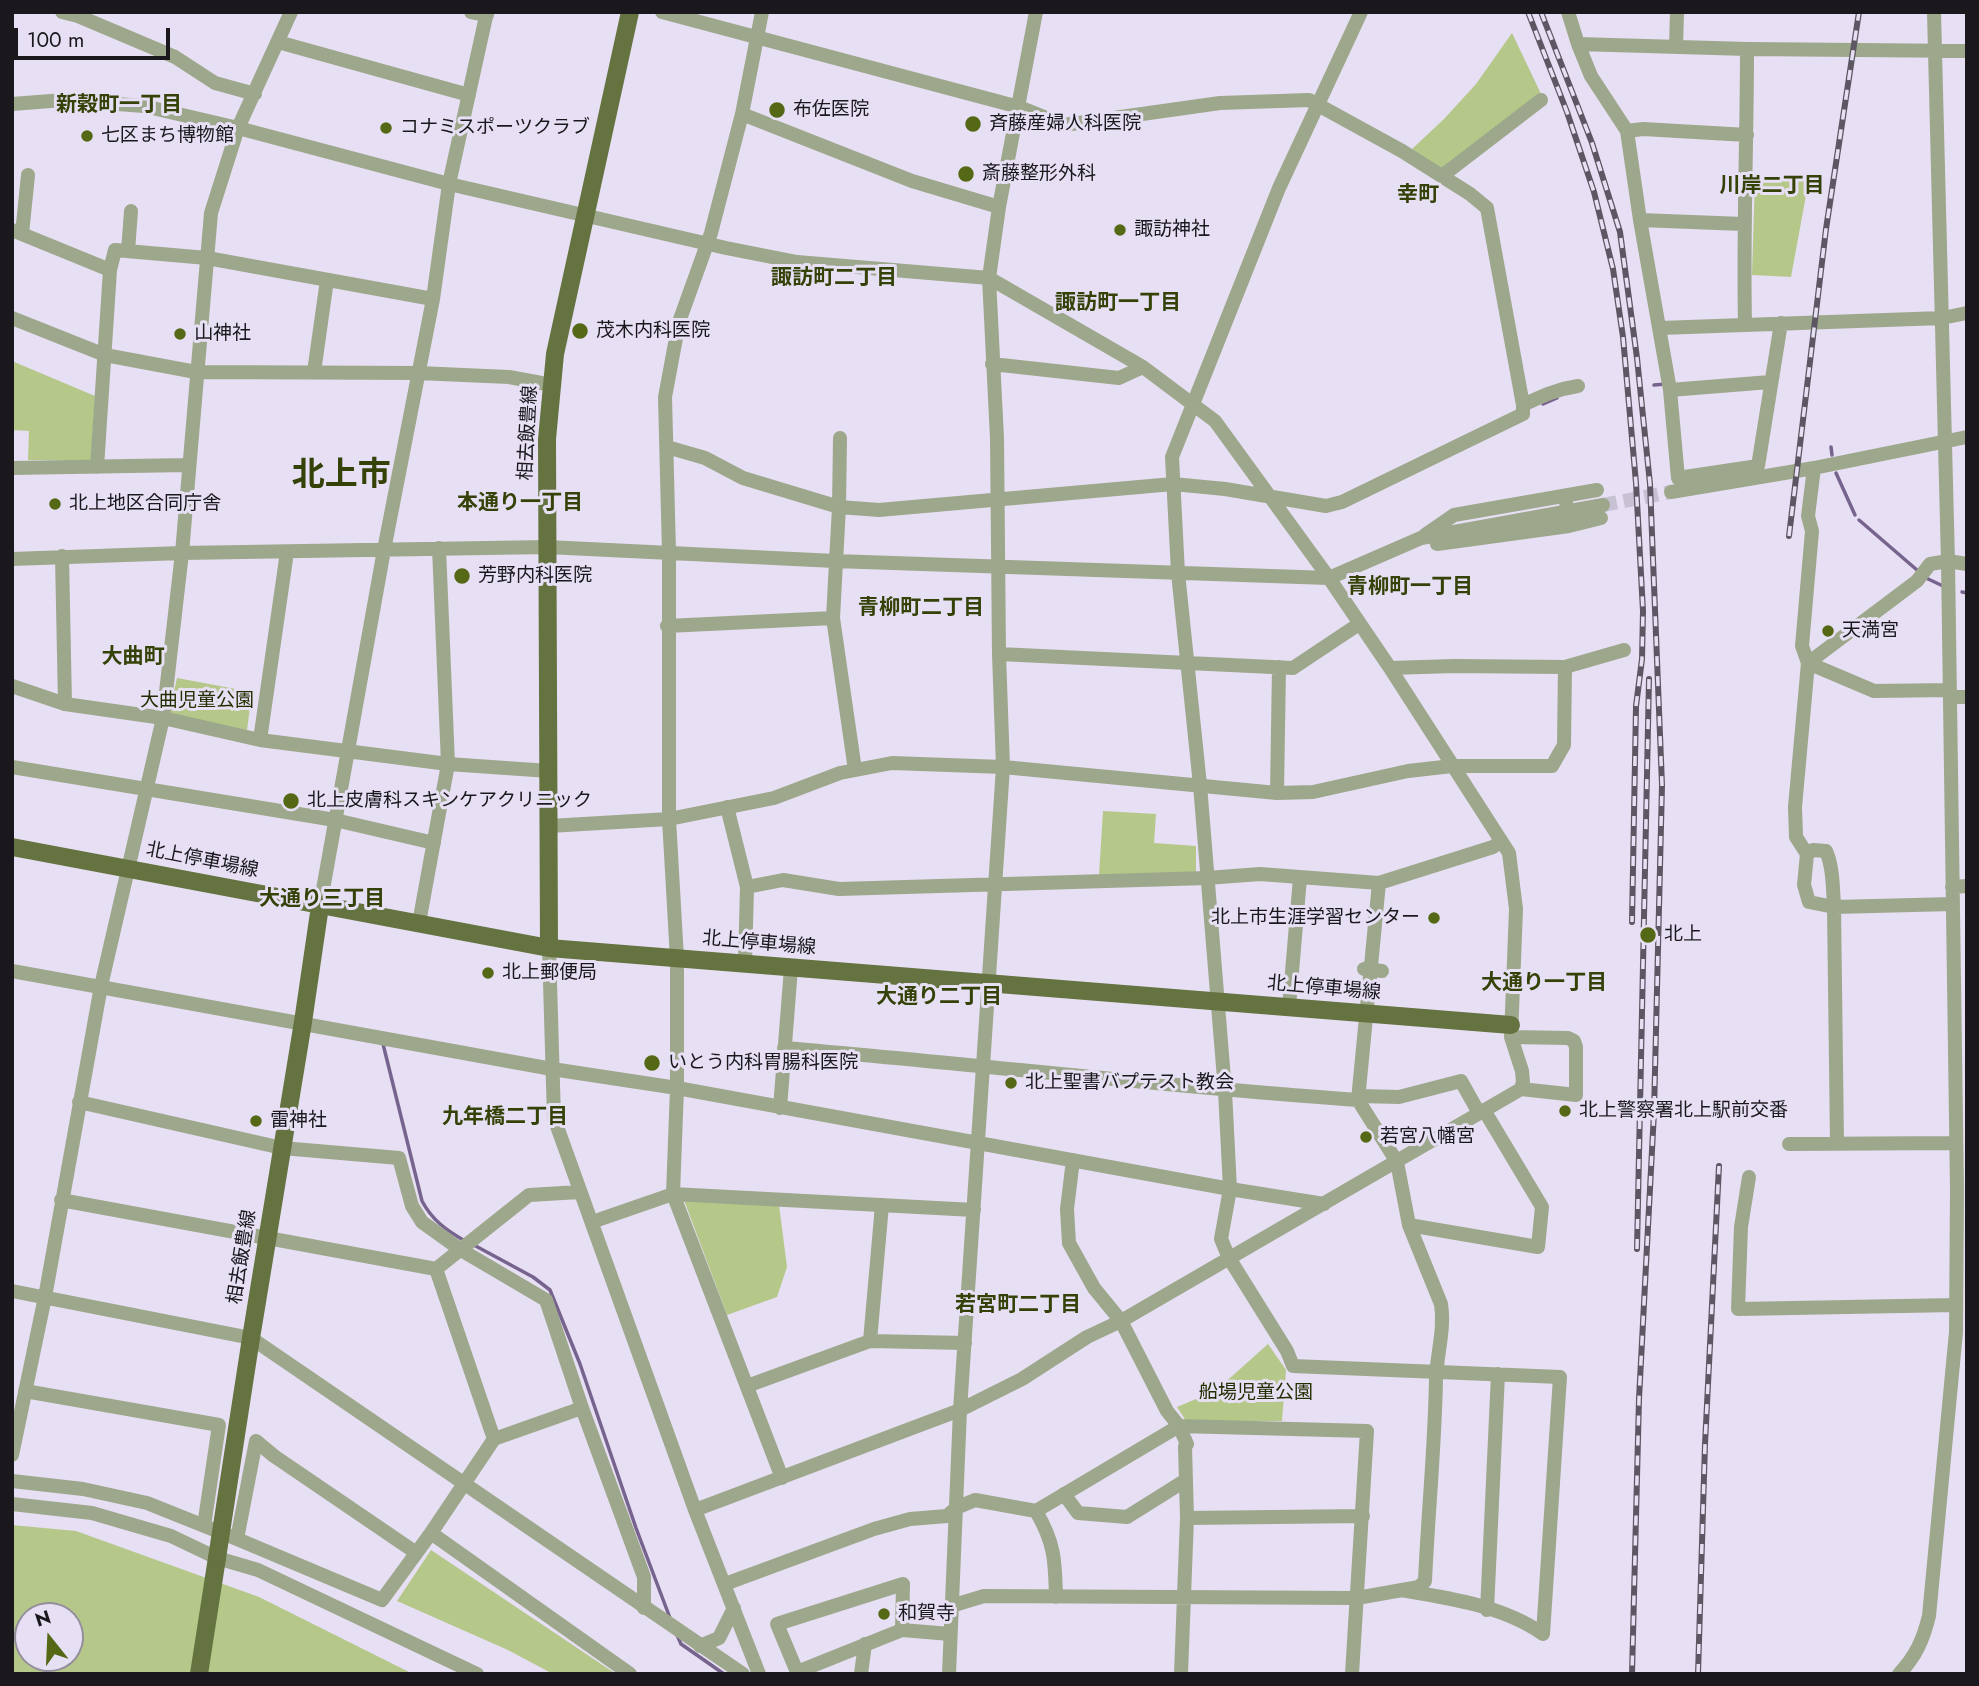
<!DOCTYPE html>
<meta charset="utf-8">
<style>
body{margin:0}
#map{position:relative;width:1979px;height:1686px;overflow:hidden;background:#e7dff3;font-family:Jost,sans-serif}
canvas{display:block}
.frame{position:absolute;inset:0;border:14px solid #1a171d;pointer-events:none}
.north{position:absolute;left:14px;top:1602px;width:70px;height:70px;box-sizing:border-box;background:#e7dff3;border:2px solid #958f9d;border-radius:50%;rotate:342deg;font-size:19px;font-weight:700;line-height:28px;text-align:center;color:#1a171d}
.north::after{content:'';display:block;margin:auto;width:24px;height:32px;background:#556815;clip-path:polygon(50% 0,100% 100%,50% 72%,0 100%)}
.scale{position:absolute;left:14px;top:28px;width:156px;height:32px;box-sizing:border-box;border:4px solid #1a171d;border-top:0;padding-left:9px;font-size:21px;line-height:24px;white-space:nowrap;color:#1a171d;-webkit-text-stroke:5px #e7dff3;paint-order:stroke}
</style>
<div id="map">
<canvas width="1979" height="1686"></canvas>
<div class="frame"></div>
<div class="north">N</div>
<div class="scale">100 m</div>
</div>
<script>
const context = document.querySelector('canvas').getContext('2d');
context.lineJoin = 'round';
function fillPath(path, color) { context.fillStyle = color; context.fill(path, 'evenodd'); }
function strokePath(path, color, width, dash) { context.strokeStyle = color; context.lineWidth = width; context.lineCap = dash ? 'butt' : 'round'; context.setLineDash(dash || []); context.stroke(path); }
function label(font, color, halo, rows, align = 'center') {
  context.font = font + ' Jost,"Noto Sans JP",sans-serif'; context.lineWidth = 6; context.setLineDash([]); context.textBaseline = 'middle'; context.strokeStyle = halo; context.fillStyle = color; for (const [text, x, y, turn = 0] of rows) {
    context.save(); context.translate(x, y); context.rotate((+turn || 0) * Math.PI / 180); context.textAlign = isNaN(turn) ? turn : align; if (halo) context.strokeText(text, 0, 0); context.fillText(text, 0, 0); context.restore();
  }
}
fillPath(new Path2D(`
 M1512,33l30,63 -100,74 -30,-21 32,-30 32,-35z
 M1755,177l54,2 -18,98 -39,-2z
 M12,361l83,35 -4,64h-63l1,-29 -17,-1z
 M177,678l75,14 -5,38 -79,-14z
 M1103,811l53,3 -2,29 42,3v28l-97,1z
 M684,1200l95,5 8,62 -10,30 -50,18z
 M1268,1344l18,26 -4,51h-96l-9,-14 31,-13 22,-16z
 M12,1525l64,6 183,66 154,77h-401zM28,1616h42v42h-42z
 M431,1550l185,124h-63l-45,-24 -111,-49z`), '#b5c88a');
strokePath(new Path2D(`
 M1654,385l12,-1
 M1543,404l14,-6
 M1831,447l1,8
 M1836,473l19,42
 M1859,520l58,50
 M1926,578l17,8
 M1962,592l5,1
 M383,1044l39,157c10,19 24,29 43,40
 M472,1244l61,33 17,13 30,74 56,164 34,90
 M677,1635l4,9 43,30`), '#77648e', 3.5);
strokePath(new Path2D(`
 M1603,505l68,-13`), '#c8c1d3', 14, [14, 7]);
strokePath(new Path2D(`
 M62,12l16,4 97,41 40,26 40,11
 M471,12l16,3
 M662,12l357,95 45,18 156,-22 89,-3 93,51 68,43 17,14 36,197
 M762,12l-20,102 -31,119 -32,89 -14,75 4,155v267l8,140v129l-4,106 109,284
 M1361,12l-82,176 -107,269 6,116 22,212 25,306 5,98 -9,50 8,19 58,93 6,15 267,11 -17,257c-40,-28 -94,-36 -142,-44
 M1568,12l10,32
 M278,42l191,53
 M1676,47l1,-35
 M12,104l52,-4 80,6 94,22 211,56 277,64 71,14 192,16 154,89 72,54 114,157 61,90 119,185 7,56 -5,128 11,34 1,11 -2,7 -400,232 -34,16 -65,42 -62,31 -265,100
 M742,114l170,67 87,26
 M1627,131l16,-2 104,6
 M1442,176l99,-76
 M1640,220l103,4
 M12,230l98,40
 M22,234l6,-59
 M128,251l3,-40
 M12,318l93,37 91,17 222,1 91,4 43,8
 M1781,323l-23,143 -80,12 -8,-88 -30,-170 -13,-89 -36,-55 -13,-32 169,5 220,2
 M1745,324c-2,-92 2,-183 2,-275
 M1660,328l282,-10 25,-5
 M992,364l127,14 24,-11
 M314,372l13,-92
 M1670,390l100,-8
 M840,438l-1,69 -6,111 22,152
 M667,447l38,11 38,20 96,29 40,3 294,-26 52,5 101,17 16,-4 181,-88v-9c19,-9 34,-16 55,-19
 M97,467l13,-197 5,-20 92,8 226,41
 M12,468l176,-3
 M1671,492l143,-24 153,-31
 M1425,535l29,-20 143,-25
 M1437,544l132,-18 32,-8
 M62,556l3,148
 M12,559l170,-6 365,-6 288,14 494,17 92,-40 182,-33
 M667,626l166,-8
 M999,654l294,14 66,-44
 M1808,663l109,-82 13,-17 18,-3 19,3
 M1808,663l66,28 75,-1
 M1390,668l64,-2 111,1 59,-17
 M12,686l53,18 98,14 97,22 188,24 101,7
 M1950,697h17
 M260,740l27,-188
 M12,767l323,53 99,23
 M1277,793l2,-126
 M727,807l20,80 -2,77
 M549,826l120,-7 105,-21 66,-25 52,-10 111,4 274,26 36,-1 95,-21 44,-5h100l12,-21 1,-78
 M1807,854l-11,-17 -1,-30 13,-144 -6,-17 10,-115 -4,-15 6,-48
 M747,887l36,-7 56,9 368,-11 53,-4 119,9 114,-36 8,-6
 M1952,887l15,-1
 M320,906l64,-356 49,-251 16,-115 38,-172
 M419,923l29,-159 -9,-216
 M549,948l5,170 141,392 64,164
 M12,971l540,98 125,19 553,101 94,15
 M1289,1007l11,-129
 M1511,1037l57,1 6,3 2,6v48l-55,-6
 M784,1048c192,16 383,39 574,52l39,62 12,63 32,79c4,25 -4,49 -5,74 -1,67 -8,135 -11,203l-6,6 -62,11 -373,-2 -33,10
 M1359,1096l40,1 62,-16 18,32
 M1358,1100l21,-217
 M79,1102l203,46 117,10 13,48 10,16 39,28 85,50 36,108 62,169v31
 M780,1108l11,-140
 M1837,1143l-3,-236c-1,-17 -1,-41 -8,-56l-13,-1 -6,4 -3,31 5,17 25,5 119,-3
 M1789,1144l167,-1
 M1073,1160l-6,49 2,34 25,45 27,33 46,90 12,15 8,18 -2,2 2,72 -6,156
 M1749,1177l-8,50 -3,82 218,-4
 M61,1200l375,69 93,-74 51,-3
 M592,1222l81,-28 301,16
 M1409,1225l129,22 4,-40 -58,-97
 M436,1269l58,170
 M12,1291l239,47 492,336
 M870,1341l12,-136
 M747,1386l123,-45 95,2
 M25,1391l194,34 -15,101
 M12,1455l33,-158 56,-311 62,-268 19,-165 29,-340 27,-85 53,-116
 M12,1481l71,8 64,14 90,36 145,61 49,-67 63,-94 88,-31
 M1064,1494l14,19 49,4 59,-37
 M12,1504l80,9 79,23 46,22 41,12 219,104
 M1036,1511c19,33 19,49 20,86
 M1187,1518l176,-2
 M431,1533l199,141
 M237,1539l19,-98 18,15 141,96
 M725,1584l149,-55 36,-10 37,-3 9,-8 19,-8 61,11 143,-85 188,5 -15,243
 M1487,1610l11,-236
 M902,1630l1,-46 -126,40 20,48 105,-42 48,4
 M700,1646l19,-8 15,-30
 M861,1674l4,-30
 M949,1674l11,-264 43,-643 -4,-113 -2,-216 -8,-160 10,-71 37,-195
 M1899,1674c17,-18 24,-34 30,-58l27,-284 1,-143 -9,-628 -14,-549`), '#9da78b', 14);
strokePath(new Path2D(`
 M12,847l537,101 962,77
 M549,948l-2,-509 8,-85 75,-342
 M251,1338l52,-316 17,-116
 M199,1674l18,-116`), '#647340', 18);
const rail = new Path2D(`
 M1528,12l39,100 27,80 19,77 10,68 13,146 7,128 -1,48 -6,47 -4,216
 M1541,12l51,131 28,89 17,126 13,126 12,301 -8,327 -15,287 -7,275
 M1789,536l37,-307 33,-217
 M1637,1249l12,-570
 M1698,1674l7,-230 14,-278`);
strokePath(rail, '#5c5762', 6);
strokePath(rail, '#e7dff3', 3.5, [10]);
strokePath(new Path2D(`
 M1566,502l3,19
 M1364,969l18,2`), '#9da78b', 14);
strokePath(new Path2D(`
 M217,1558l34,-220`), '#647340', 18);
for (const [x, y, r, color] of [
 [777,110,9,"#556815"],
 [973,124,9,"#556815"],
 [386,128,7,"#556815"],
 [87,136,7,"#556815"],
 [966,174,9,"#556815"],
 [1120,230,7,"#556815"],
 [580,331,9,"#556815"],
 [180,334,7,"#556815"],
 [55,504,7,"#556815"],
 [462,576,9,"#556815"],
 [1828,631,7,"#556815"],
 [291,801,9,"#556815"],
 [1434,918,7,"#556815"],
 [1648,935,9,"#556815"],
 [488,973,7,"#556815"],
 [652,1063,9,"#556815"],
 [1011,1083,7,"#556815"],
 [1565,1111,7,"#556815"],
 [256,1121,7,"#556815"],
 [1366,1137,7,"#556815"],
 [884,1614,7,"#556815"]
]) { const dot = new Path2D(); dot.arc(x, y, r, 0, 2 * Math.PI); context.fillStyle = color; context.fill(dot); strokePath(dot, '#e7dff3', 2.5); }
label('19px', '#1a171d', '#e7dff3', [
 ["布佐医院",793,110],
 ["斉藤産婦人科医院",989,124],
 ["コナミスポーツクラブ",400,128],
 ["七区まち博物館",101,136],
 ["斎藤整形外科",982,174],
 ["諏訪神社",1134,230],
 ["茂木内科医院",596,331],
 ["山神社",194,334],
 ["北上地区合同庁舎",69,504],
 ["芳野内科医院",478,576],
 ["天満宮",1842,631],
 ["北上皮膚科スキンケアクリニック",307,801],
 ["北上市生涯学習センター",1420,918,"right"],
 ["北上",1664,935],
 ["北上郵便局",502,973],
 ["いとう内科胃腸科医院",668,1063],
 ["北上聖書バプテスト教会",1025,1083],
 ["北上警察署北上駅前交番",1579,1111],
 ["雷神社",270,1121],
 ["若宮八幡宮",1380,1137],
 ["和賀寺",898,1614]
], 'left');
label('19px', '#1a171d', '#e7dff3', [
 ["相去飯豊線",529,433,-87],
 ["北上停車場線",202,861,11],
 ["北上停車場線",759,944,5],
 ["北上停車場線",1324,989,5],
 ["相去飯豊線",243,1257,-81]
]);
label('19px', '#232e00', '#e7dff3', [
 ["大曲児童公園",197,701],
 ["船場児童公園",1256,1393]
]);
label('bold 21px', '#344107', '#e7dff3', [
 ["新穀町一丁目",119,106],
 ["川岸二丁目",1772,187],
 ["幸町",1418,196],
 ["諏訪町二丁目",834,279],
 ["諏訪町一丁目",1118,304],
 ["本通り一丁目",520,504],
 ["青柳町一丁目",1410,588],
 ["青柳町二丁目",921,609],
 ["大曲町",133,658],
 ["大通り三丁目",322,900],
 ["大通り一丁目",1544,984],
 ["大通り二丁目",939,998],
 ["九年橋二丁目",505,1118],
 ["若宮町二丁目",1018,1306]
]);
label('bold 33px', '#344107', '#e7dff3', [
 ["北上市",341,477]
]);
</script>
